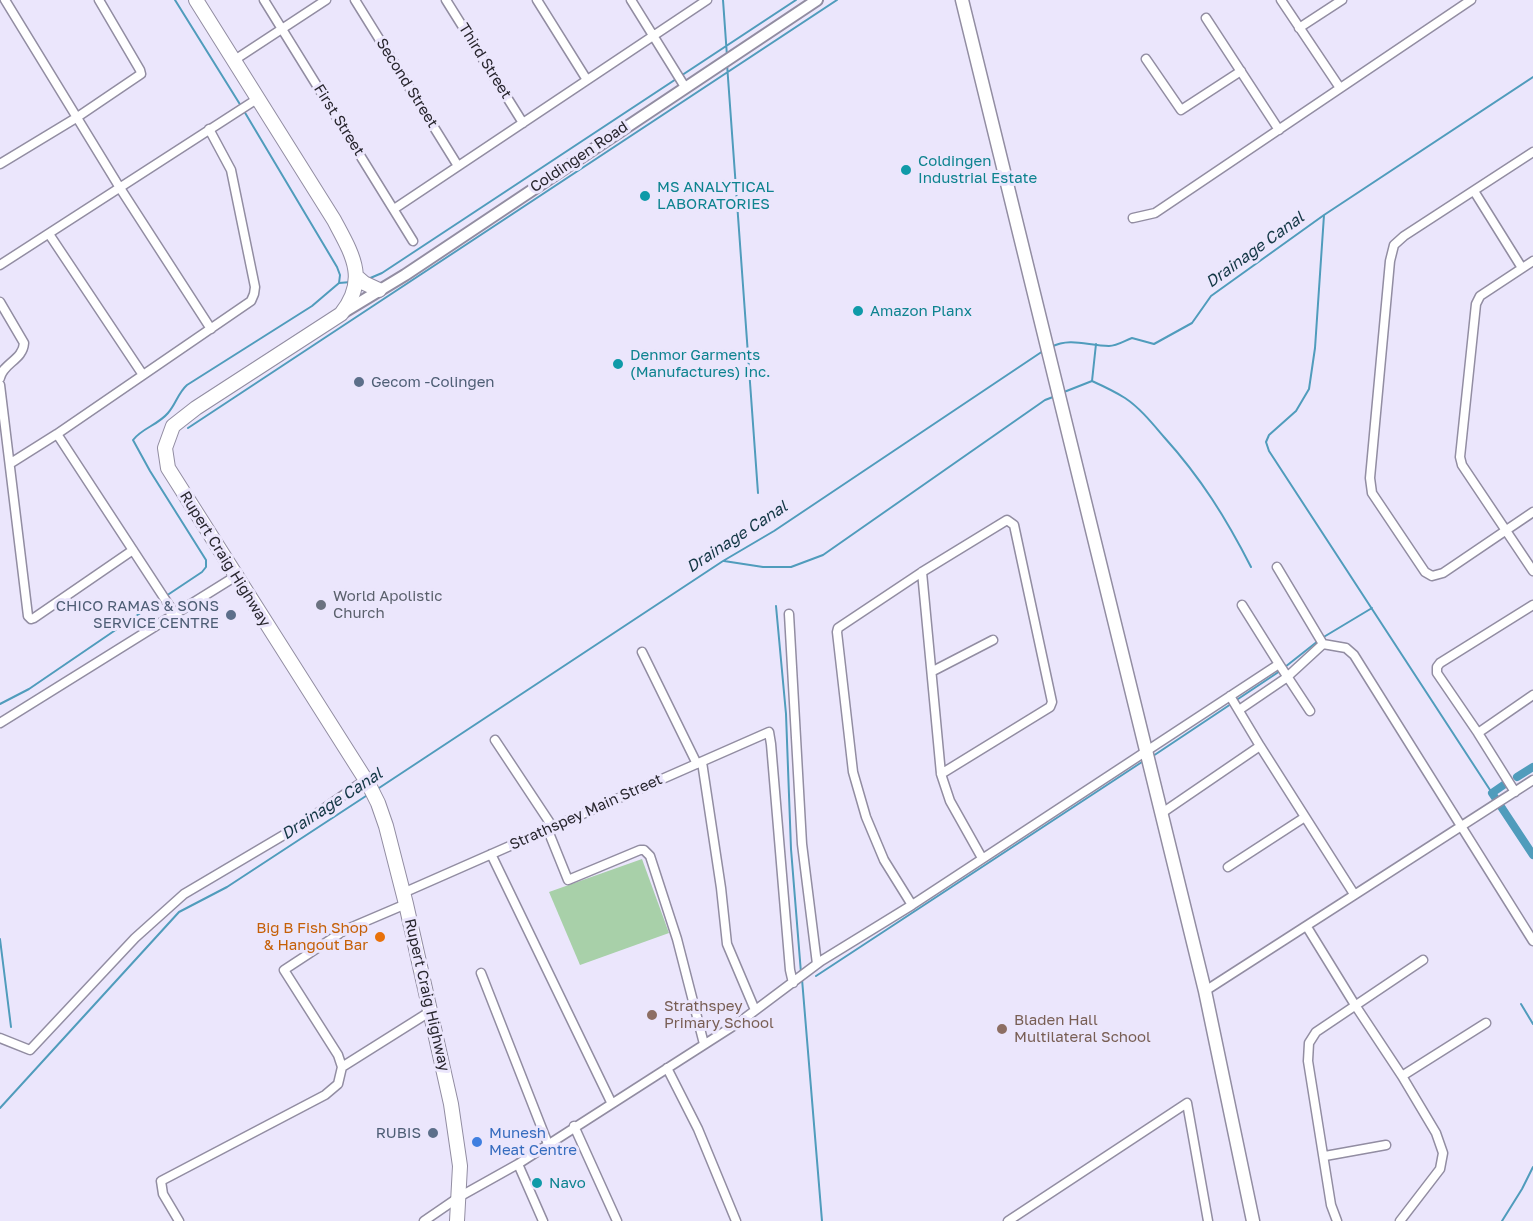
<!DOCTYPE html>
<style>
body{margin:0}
canvas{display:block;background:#ebe6fc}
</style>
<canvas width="1533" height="1221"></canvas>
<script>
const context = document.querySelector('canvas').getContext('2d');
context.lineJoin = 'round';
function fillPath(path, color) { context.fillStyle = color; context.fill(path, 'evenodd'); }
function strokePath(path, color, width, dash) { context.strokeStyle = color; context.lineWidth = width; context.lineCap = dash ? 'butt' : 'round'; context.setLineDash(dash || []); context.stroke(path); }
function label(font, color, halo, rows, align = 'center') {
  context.font = font + ' "Golos Text",sans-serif'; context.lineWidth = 6; context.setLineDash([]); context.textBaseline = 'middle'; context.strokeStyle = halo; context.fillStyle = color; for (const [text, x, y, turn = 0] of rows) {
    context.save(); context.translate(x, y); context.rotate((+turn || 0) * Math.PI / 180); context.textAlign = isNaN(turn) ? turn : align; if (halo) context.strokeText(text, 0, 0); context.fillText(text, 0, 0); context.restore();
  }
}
fillPath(new Path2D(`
 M642,859l27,74 -89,32 -31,-73z`), '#a8d0a9');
strokePath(new Path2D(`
 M175,0l66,106
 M723,0l4,56
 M727,64l31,429
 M1324,215l-9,133 -6,41 -13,22 -27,24 -3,7 3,9 223,342
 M368,279l14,-6 414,-273
 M339,283l12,-1
 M1096,344l-4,37c11,5 22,10 33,17 15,10 27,25 39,39 37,41 62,81 87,130
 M1051,347c20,-10 37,-1 58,-1 8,0 15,-5 23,-8l22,6 38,-21 19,-27 113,-81 209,-138
 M1064,392l28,-11
 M188,428l649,-428
 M724,561l39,6h28l32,-12 222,-155 8,-3
 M166,596l36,-24 4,-5v-7l-56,-89 -17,-31c9,-12 25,-15 35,-27 8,-9 10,-20 19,-28l125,-79 27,-23 1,-8 -3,-8 -93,-156
 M776,606l10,108 5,135 10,124
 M1322,638l50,-30
 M1285,667l33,-26
 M1235,701l45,-30
 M0,704l29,-15 132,-90
 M1153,756l78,-52
 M376,790l347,-229 51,-30 269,-180
 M0,939l11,88
 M816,976l329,-216
 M802,979l20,242
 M1521,1004l12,20
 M0,1108l179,-196 48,-25 142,-93
 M1502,1221l20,-32 11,-22`), '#509cbc', 2);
strokePath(new Path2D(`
 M1517,777l16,-10
 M1505,784l-13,9 41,62`), '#509cbc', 8);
const minor = new Path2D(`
 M5,0l115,188 91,141
 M264,0l149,241
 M355,0l103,166
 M446,0l77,123
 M537,0l50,80
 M631,0l54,87
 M1281,0l59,88
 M1206,18l73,112
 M1299,28l43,-28
 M1146,59l35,51 60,-39
 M233,61l93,-61
 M1533,152l-129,84 -10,9 -4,16 -20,217 2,15 53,79 7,4 11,-3 90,-61
 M0,164l76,-46 65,-44 -1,-4 -41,-70
 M1474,191l48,77
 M394,209l313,-209
 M1133,218l22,-5 316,-213
 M49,234l94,141
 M1533,261l-53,35 -4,8 -16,153 2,8 71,106
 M0,265l257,-166
 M0,302l24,41c-1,17 -21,20 -24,35
 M0,385l28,231 3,3 3,-1 99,-68
 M57,434l117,179
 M11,463l46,-29 194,-133 3,-7 1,-7 -24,-117 -22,-41
 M1277,567l46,77 23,4 8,7 179,286
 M922,572l19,202 9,27 32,57
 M789,614l13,230 15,120
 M642,652l55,112
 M1279,664l31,47
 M933,671l60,-31
 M1230,696l30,50 94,148
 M1239,710l47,-32 37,-34
 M0,723l236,-147
 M1478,733l-41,-60v-6l3,-4 93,-58
 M495,740l57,86
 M702,762l19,126 6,56 28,66
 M1515,792l-37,-59 55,-38
 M1162,813l98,-67
 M547,828l21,52 72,-30h4l6,6 27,83 27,105
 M491,854l120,248
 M1228,867l77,-50
 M403,893l366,-161 2,12 19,226 3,13
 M912,905l-28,-45 -18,-43 -13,-45 -16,-140 1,-4 84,-56 85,-52 7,5 38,177 -2,5 -109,67
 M1307,927l48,78 47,71 34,57 7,20 -3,16 -40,52
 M481,973l67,171
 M1205,991l328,-211
 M0,1038l30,12 105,-112 49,-44 115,-68 66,-46
 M342,1067l-4,-12 -54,-85 61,-40 61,-26
 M667,1068l31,61 38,92
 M1402,1076l84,-53
 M574,1126l43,95
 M1325,1156l61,-11
 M518,1164l25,57
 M179,1221l-16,-27 -2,-13 164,-86 13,-11 4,-17 89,-56
 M424,1221l35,-24 59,-33 223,-143 80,-60 91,-56 367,-241 -37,-59
 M1008,1221l179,-118 21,118
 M1337,1221l-6,-16 -23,-144 1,-18 7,-11 107,-72`);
const tertiary = new Path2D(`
 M344,312l61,-37 412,-275`);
const secondary = new Path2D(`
 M962,0l243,991 48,230`);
const primary = new Path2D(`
 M196,0l138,220c18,34 35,59 7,94l-145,94 -23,18 -8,22 3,20 201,317 9,18 8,23 20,78 45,200 9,62 -3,55
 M356,276l8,7 15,7`);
strokePath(minor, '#928da2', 11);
strokePath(tertiary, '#928da2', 14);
strokePath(secondary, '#928da2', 15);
strokePath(primary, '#928da2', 16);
strokePath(minor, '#fff', 8);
strokePath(tertiary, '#fff', 10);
strokePath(secondary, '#fff', 12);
strokePath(primary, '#fff', 14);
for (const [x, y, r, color] of [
 [906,170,6,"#0f9aa8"],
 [645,196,6,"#0f9aa8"],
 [858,311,6,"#0f9aa8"],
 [618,364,6,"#0f9aa8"],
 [359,382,6,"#5c6f8a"],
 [321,605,6,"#6b7280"],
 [231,615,6,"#5c6f8a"],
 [380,937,6,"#e8710a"],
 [652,1015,6,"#8d6e63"],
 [1002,1029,6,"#8d6e63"],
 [433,1133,6,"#5c6f8a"],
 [477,1142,6,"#3f7fe0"],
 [537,1183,6,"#0f9aa8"]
]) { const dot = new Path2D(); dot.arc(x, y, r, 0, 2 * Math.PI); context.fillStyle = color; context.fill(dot); strokePath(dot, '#ebe6fc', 2); }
label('15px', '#28262e', '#ebe6fc', [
 ["Third Street",485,61,58],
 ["Second Street",407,83,58],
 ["First Street",339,120,58],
 ["Coldingen Road",579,157,-34],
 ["Rupert Craig Highway",225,559,58],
 ["Strathspey Main Street",586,812,-24],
 ["Rupert Craig Highway",427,995,77]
]);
label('15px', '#0d838f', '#ebe6fc', [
 ["Coldingen",918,161],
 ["Industrial Estate",918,178],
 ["MS ANALYTICAL",657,187],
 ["LABORATORIES",657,204],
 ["Amazon Planx",870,311],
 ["Denmor Garments",630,355],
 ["(Manufactures) Inc.",630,372],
 ["Navo",549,1183]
], 'left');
label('15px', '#4e5e75', '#ebe6fc', [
 ["Gecom -Colingen",371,382,"left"],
 ["CHICO RAMAS & SONS",219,606],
 ["SERVICE CENTRE",219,623],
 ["RUBIS",421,1133]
], 'right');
label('15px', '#5b616d', '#ebe6fc', [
 ["World Apolistic",333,596],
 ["Church",333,613]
], 'left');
label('15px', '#c56008', '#ebe6fc', [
 ["Big B Fish Shop",368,928],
 ["& Hangout Bar",368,945]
], 'right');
label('15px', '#785e54', '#ebe6fc', [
 ["Strathspey",664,1006],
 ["Primary School",664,1023],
 ["Bladen Hall",1014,1020],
 ["Multilateral School",1014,1037]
], 'left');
label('15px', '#366cbe', '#ebe6fc', [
 ["Munesh",489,1133],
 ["Meat Centre",489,1150]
], 'left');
label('italic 16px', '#133745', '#ebe6fc', [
 ["Drainage Canal",1255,250,-36],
 ["Drainage Canal",737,537,-33],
 ["Drainage Canal",332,804,-33]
]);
</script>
